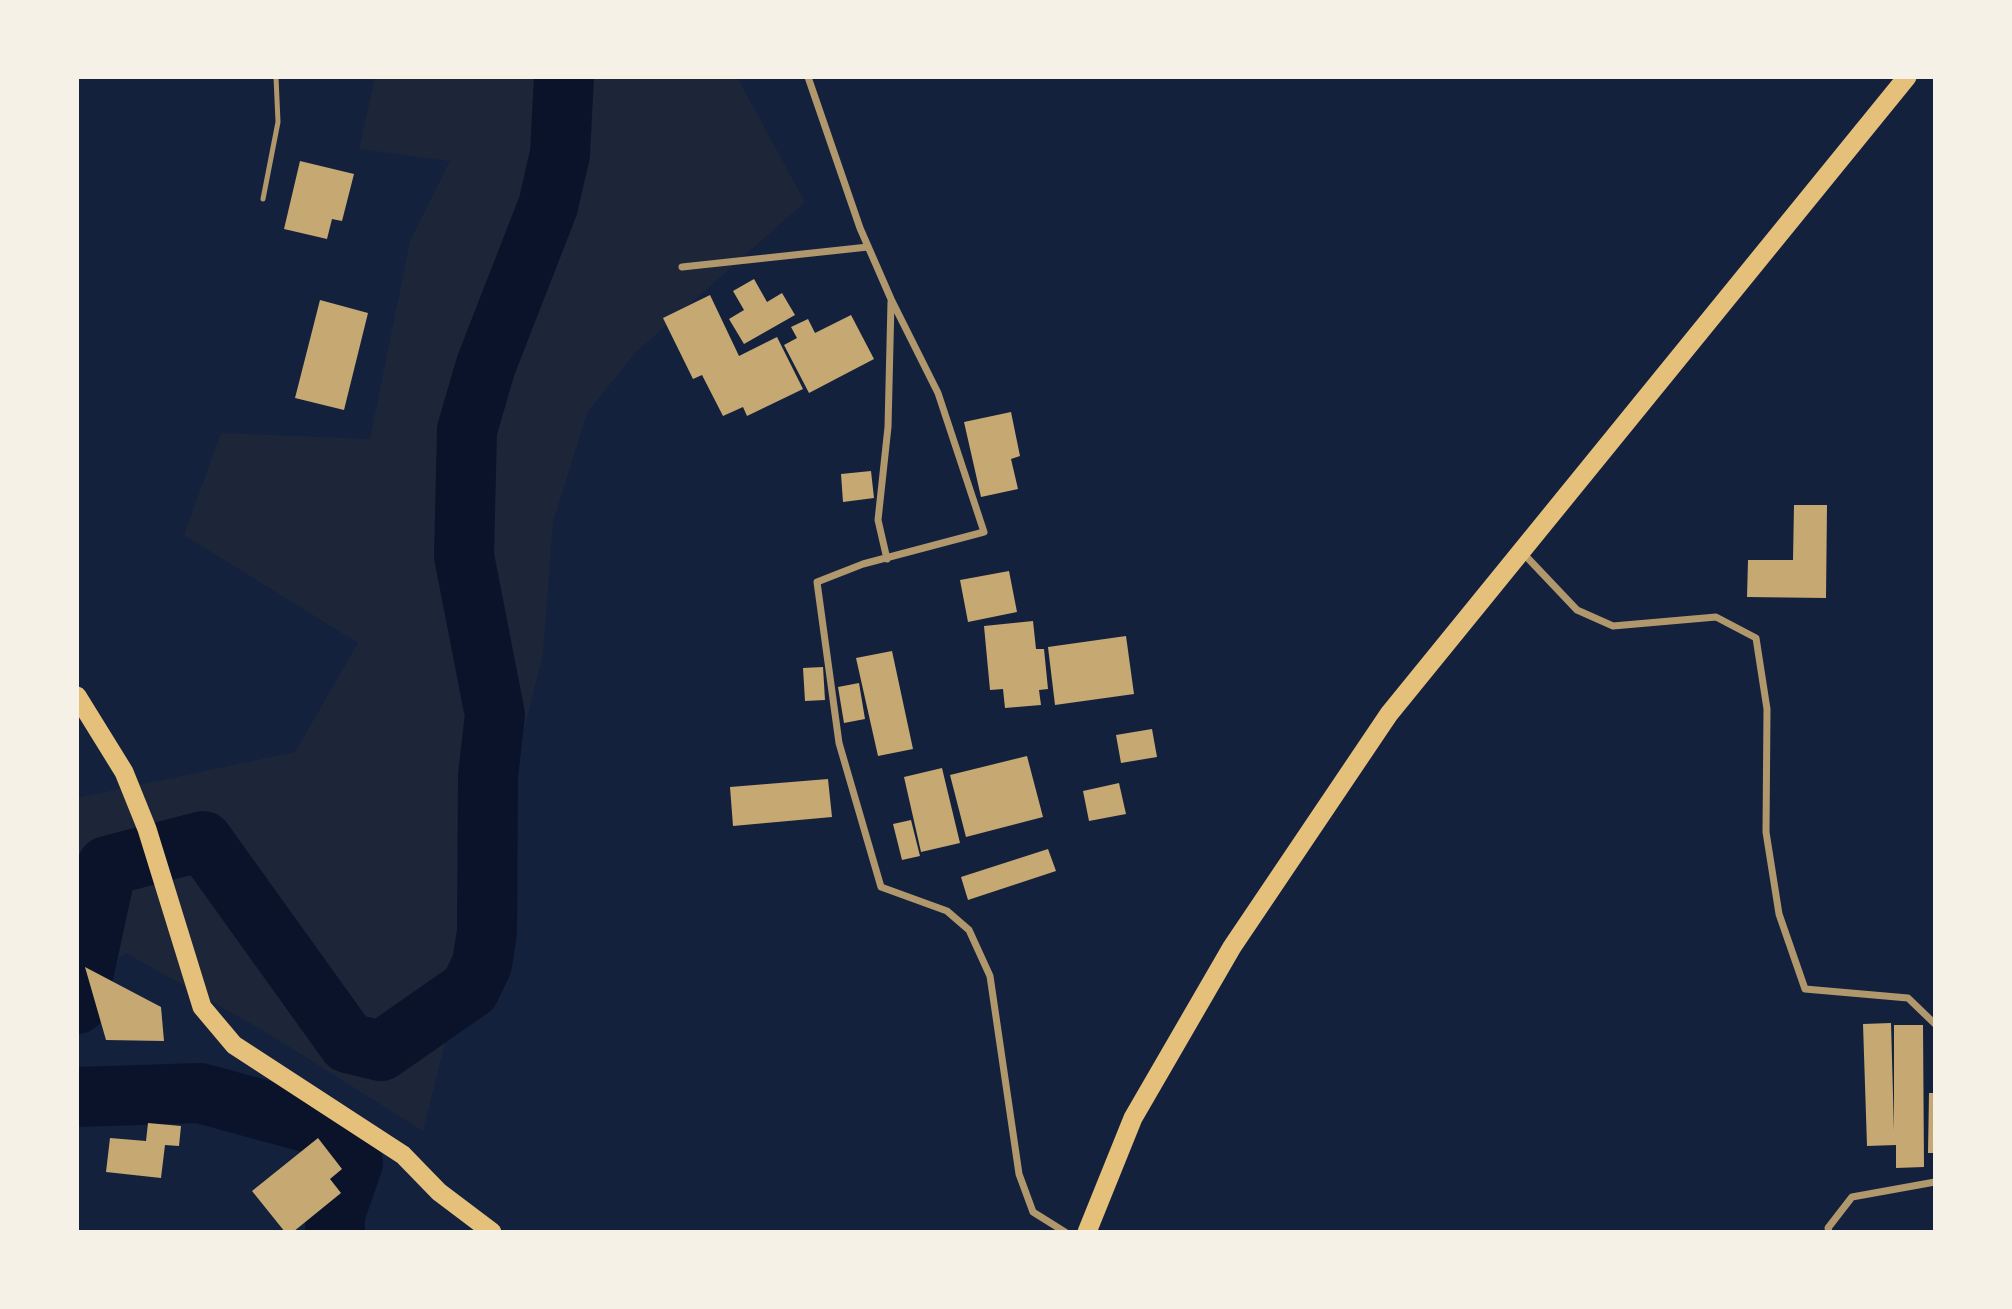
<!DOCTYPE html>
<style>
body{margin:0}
#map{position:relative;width:2012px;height:1309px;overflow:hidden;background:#14213d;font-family:Cabin,sans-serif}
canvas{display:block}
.frame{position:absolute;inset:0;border:79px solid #f6f1e7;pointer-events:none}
</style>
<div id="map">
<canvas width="2012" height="1309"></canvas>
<div class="frame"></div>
</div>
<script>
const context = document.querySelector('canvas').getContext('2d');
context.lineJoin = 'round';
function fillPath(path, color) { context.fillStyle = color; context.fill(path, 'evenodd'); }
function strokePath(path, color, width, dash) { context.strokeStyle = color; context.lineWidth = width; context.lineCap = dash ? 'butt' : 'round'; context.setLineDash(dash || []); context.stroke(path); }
fillPath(new Path2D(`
 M375,77h362l68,125 -169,150 -49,61 -34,109 -10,132 -120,477 -159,-100 -138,-78 -49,32v-187l218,-46 63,-109 -174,-108 37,-102 149,6 40,-198 40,-80 -91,-12z`), '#1d2539');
strokePath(new Path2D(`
 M77,1004l30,-138 96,-25 145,202 33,8 89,-62 12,-25 5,-32 1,-156 7,-61 -31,-159 3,-126 19,-65 62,-159 12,-52 4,-77
 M77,1097l123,-4 117,32 29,17 7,21 -18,51v18`), '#0b132b', 60);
fillPath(new Path2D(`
 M300,161l54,13 -12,47 -10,-2 -5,20 -43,-10z
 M754,279l13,23 15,-9 13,22 -51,29 -15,-25 15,-9 -11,-19z
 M710,295l29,61 38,-19 26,52 -56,27 -4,-9 -20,9 -21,-41 -9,4 -30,-61z
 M320,300l48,13 -24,97 -49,-12z
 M851,315l23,44 -65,34 -25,-48 13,-7 -6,-11 17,-8 7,14z
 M1011,412l9,44 -9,3 7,30 -37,8 -17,-75z
 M871,471l3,27 -31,4 -2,-28z
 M1794,505h33l-1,93 -79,-1 1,-37h45z
 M1009,571l8,41 -49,10 -8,-42z
 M1033,621l3,28h8l4,40 -9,1 2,15 -36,3 -2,-19 -13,1 -6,-64z
 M1126,636l8,58 -79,11 -7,-58z
 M892,651l21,98 -35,7 -22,-98z
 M823,667l2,33 -20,1 -2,-33z
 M859,683l6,36 -21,4 -6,-36z
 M1152,729l5,28 -36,6 -5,-28z
 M1027,756l16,61 -77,20 -16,-62z
 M942,768l18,75 -39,9 -17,-75z
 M828,779l4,38 -99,9 -3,-39z
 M1119,783l7,31 -37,7 -6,-30z
 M911,820l9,36 -18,4 -9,-36z
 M1048,849l8,22 -88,29 -7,-23z
 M85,967l76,40 3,34 -58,-1z
 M1891,1023l3,108v-106h29l1,142 -28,1v-23l-29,1 -4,-122z
 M1929,1093h6v60h-7z
 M148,1123l33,3 -2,20 -14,-1 -4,33 -55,-6 4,-34 36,3z
 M318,1138l24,31 -12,10 11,14 -48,39h-8l-33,-41z`), '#c6a872');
strokePath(new Path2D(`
 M263,199l15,-77 -2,-45`), '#b1986c', 5);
strokePath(new Path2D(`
 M808,77l52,151 31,71 47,94 46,139 -121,32 -46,18 22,161 42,144 66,24 22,19 21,46 29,198 14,38 32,20
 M682,267l186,-20
 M1522,552l55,58 36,16 103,-9 40,21 11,71 -1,123 13,82 26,75 103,9 27,26
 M887,559l-9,-39 10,-93 3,-125
 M1829,1232l-1,-4 24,-31 83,-15`), '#b1986c', 7);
strokePath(new Path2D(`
 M77,696l47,76 23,57 55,178 32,38 169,110 36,37 53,40
 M1087,1232l46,-114 99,-171 157,-233 518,-637`), '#e5c07b', 19);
</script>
